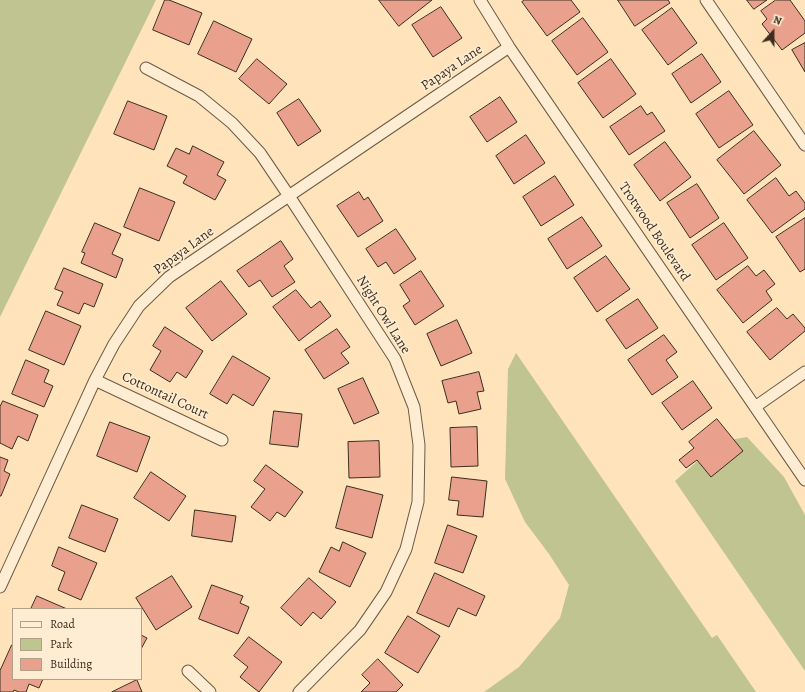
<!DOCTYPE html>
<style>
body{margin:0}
#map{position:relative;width:805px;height:692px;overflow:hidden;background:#ffe3bb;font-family:Alegreya,serif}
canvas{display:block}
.legend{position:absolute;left:12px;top:608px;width:130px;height:72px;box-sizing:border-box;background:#ffedd3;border:1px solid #b1a18b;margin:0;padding:5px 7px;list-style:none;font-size:12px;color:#3b2e1e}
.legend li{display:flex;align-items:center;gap:8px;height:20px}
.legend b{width:20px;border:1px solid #b1a18b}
.north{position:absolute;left:753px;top:12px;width:40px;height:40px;-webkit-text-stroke:3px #ffedd3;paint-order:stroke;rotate:21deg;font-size:11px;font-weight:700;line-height:16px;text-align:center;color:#3b2e1e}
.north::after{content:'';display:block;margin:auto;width:14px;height:18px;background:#3b2e1e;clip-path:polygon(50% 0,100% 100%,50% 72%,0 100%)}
</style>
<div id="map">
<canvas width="805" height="692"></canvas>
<ul class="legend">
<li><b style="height:5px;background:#ffedd3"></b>Road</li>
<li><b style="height:11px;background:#bfc491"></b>Park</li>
<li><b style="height:11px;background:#e9a18e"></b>Building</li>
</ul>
<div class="north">N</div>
</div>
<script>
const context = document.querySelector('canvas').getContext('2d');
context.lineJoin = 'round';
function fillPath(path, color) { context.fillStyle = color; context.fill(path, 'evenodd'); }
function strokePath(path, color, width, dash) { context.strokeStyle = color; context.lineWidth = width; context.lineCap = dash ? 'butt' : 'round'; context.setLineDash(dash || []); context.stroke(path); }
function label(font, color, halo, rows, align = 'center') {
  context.font = font + ' Alegreya,serif'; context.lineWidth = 3; context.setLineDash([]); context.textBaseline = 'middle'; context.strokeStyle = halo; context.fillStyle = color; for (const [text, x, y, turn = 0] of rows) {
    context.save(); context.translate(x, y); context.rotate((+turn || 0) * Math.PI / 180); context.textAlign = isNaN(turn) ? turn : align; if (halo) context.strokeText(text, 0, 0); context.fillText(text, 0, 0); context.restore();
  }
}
fillPath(new Path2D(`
 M0,0h156l-156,317z
 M516,353l196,285 5,-3 39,57h-272l35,-25 41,-49 9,-33 -20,-31 -24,-32 -20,-43 3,-110z
 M747,437l37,40 21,38v156l-130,-190 44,-39z`), '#bfc491');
const building = new Path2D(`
 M165,0h4l33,13 -13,32 -36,-15z
 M379,0h53l-33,26z
 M525,0h46l9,12 -33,24 -25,-34z
 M618,0h50l2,3 -35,23z
 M747,0h20l-13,9z
 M776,0h14l15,21v12l-23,17 -20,-26 5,-5 -6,-8z
 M441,7l21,31 -29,19 -21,-32z
 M672,8l25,35 -29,22 -26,-35z
 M583,18l25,34 -31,23 -25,-34z
 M214,21l38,18 -16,33 -38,-18z
 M805,43v29l-13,-22z
 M702,54l19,28 -30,21 -19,-29z
 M257,59l30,25 -18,20 -30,-25z
 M611,59l25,35 -33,24 -25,-35z
 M729,91l24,34 -34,23 -23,-34z
 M500,97l17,25 -30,20 -17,-25z
 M299,99l22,32 -23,15 -21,-33z
 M128,101l39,15 -13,34 -40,-16z
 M641,106l6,9 5,-3 13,19 -36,24 -19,-28z
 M754,131l27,34 -37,29 -27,-34z
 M526,135l19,28 -31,21 -18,-28z
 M665,142l26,35 -31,24 -26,-36z
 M193,146l31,16 -7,13 9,5 -11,20 -32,-17 4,-7 -20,-10 9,-18 13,6z
 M555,176l19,29 -33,21 -18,-29z
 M776,178l13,18 7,-5 9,12v6l-33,24 -25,-33z
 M697,184l22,34 -29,20 -23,-35z
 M140,188l35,14 -16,39 -35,-14z
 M359,192l5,8 4,-3 15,24 -25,16 -21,-31z
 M582,217l20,29 -35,23 -19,-30z
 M805,218v51l-5,3 -24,-35z
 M95,223l26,11 -9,20 11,5 -7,19 -35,-15 4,-10 -3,-1z
 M724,223l24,35 -32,22 -24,-35z
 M396,229l20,30 -22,15 -8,-12 -8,5 -12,-18z
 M281,241l12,18 -9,7 11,16 -23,15 -12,-17 -11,7 -12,-16z
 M606,256l24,33 -33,23 -23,-34z
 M748,266l8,10 8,-6 11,14 -9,7 6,9 -29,23 -26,-33z
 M64,268l39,16 -9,23 -10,-4 -5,11 -22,-9 6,-13 -8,-3z
 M421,271l23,35 -29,19 -12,-19 7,-5 -10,-16z
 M221,281l26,33 -35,27 -26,-33z
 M296,290l15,18 9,-7 11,15 -32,25 -26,-34z
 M638,299l20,29 -32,21 -20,-29z
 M777,308l10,11 6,-5 12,14v3l-35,29 -23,-28z
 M46,311l35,15 -17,39 -35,-15z
 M457,320l15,33 -31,13 -14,-32z
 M165,327l38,24 -17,27 -9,-6 -7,10 -20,-12 11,-19 -8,-5z
 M337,329l13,18 -9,6 8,10 -25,16 -19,-29z
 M664,335l13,17 -11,8 12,17 -26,18 -24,-35z
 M233,356l37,22 -17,28 -20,-12 -6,10 -17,-10z
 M26,360l23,10 -5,12 9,4 -9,21 -32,-13z
 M479,372l5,19 -7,1 4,17 -22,5 -3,-13 -8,2 -6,-22z
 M363,378l16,35 -25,11 -16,-35z
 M693,381l19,27 -30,22 -20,-27z
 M3,401l35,14 -10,26 -10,-5 -6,13 -12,-6v-36z
 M274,411l28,3 -4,33 -28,-3z
 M717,419l26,32 -32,26 -14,-17 -11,8 -7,-8 15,-12 -5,-6z
 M110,422l40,15 -13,35 -40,-16z
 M477,427l1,39 -27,1 -1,-39z
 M379,441l1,36 -31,1 -1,-36z
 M0,457l8,3 -4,11 6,3 -9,22h-1z
 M266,465l37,27 -18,25 -8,-5 -7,9 -19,-14 14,-18 -11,-8z
 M151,472l35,24 -17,25 -35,-23z
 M452,477l35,4 -4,36 -26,-2 2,-14 -10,-1z
 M347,486l36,9 -11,43 -36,-10z
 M82,505l36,14 -13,33 -36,-14z
 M195,510l41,6 -4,26 -40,-6z
 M448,525l29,11 -14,37 -28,-10z
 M343,542l23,11 -16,34 -31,-15 12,-25 8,4z
 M59,547l38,16 -16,37 -23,-10 7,-18 -13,-6z
 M435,573l50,23 -9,20 -18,-8 -9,19 -32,-14z
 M172,576l20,31 -36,23 -20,-32z
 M309,578l27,24 -15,17 -8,-7 -12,14 -20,-18z
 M212,585l31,11 -3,7 9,4 -11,27 -39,-15z
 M37,596l30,13h-36z
 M408,616l32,20 -22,37 -33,-20z
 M141,635l6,3 -6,11z
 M249,637l33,25 -23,30 -19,-15 8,-10 -14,-11z
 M12,645h1v34h30l-4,9 -10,-4 -3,8h-7l-5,-2 -1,2h-13v-21z
 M378,659l25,26 -7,7h-35l9,-9 -8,-8z
 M137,680l5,12h-30z`);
fillPath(building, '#e9a18e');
strokePath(building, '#3b2e1e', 1);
const minor = new Path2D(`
 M480,0l29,47 296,433
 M706,0l99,145
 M146,68l53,28 33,27 28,30 29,43 106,163 19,48 5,38 -1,57 -12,47 -20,43 -26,38 -61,62
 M95,380l127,60
 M755,407l50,-35
 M0,587l95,-207 19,-36 25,-38 30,-29 340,-230
 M188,671l22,21`);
strokePath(minor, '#6c5b45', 13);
strokePath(minor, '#ffedd3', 11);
label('14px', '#3b2e1e', '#ffedd3', [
 ["Papaya Lane",452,68,-34],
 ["Trotwood Boulevard",654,232,56],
 ["Papaya Lane",184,251,-36],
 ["Night Owl Lane",383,315,58],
 ["Cottontail Court",165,396,25]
]);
</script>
